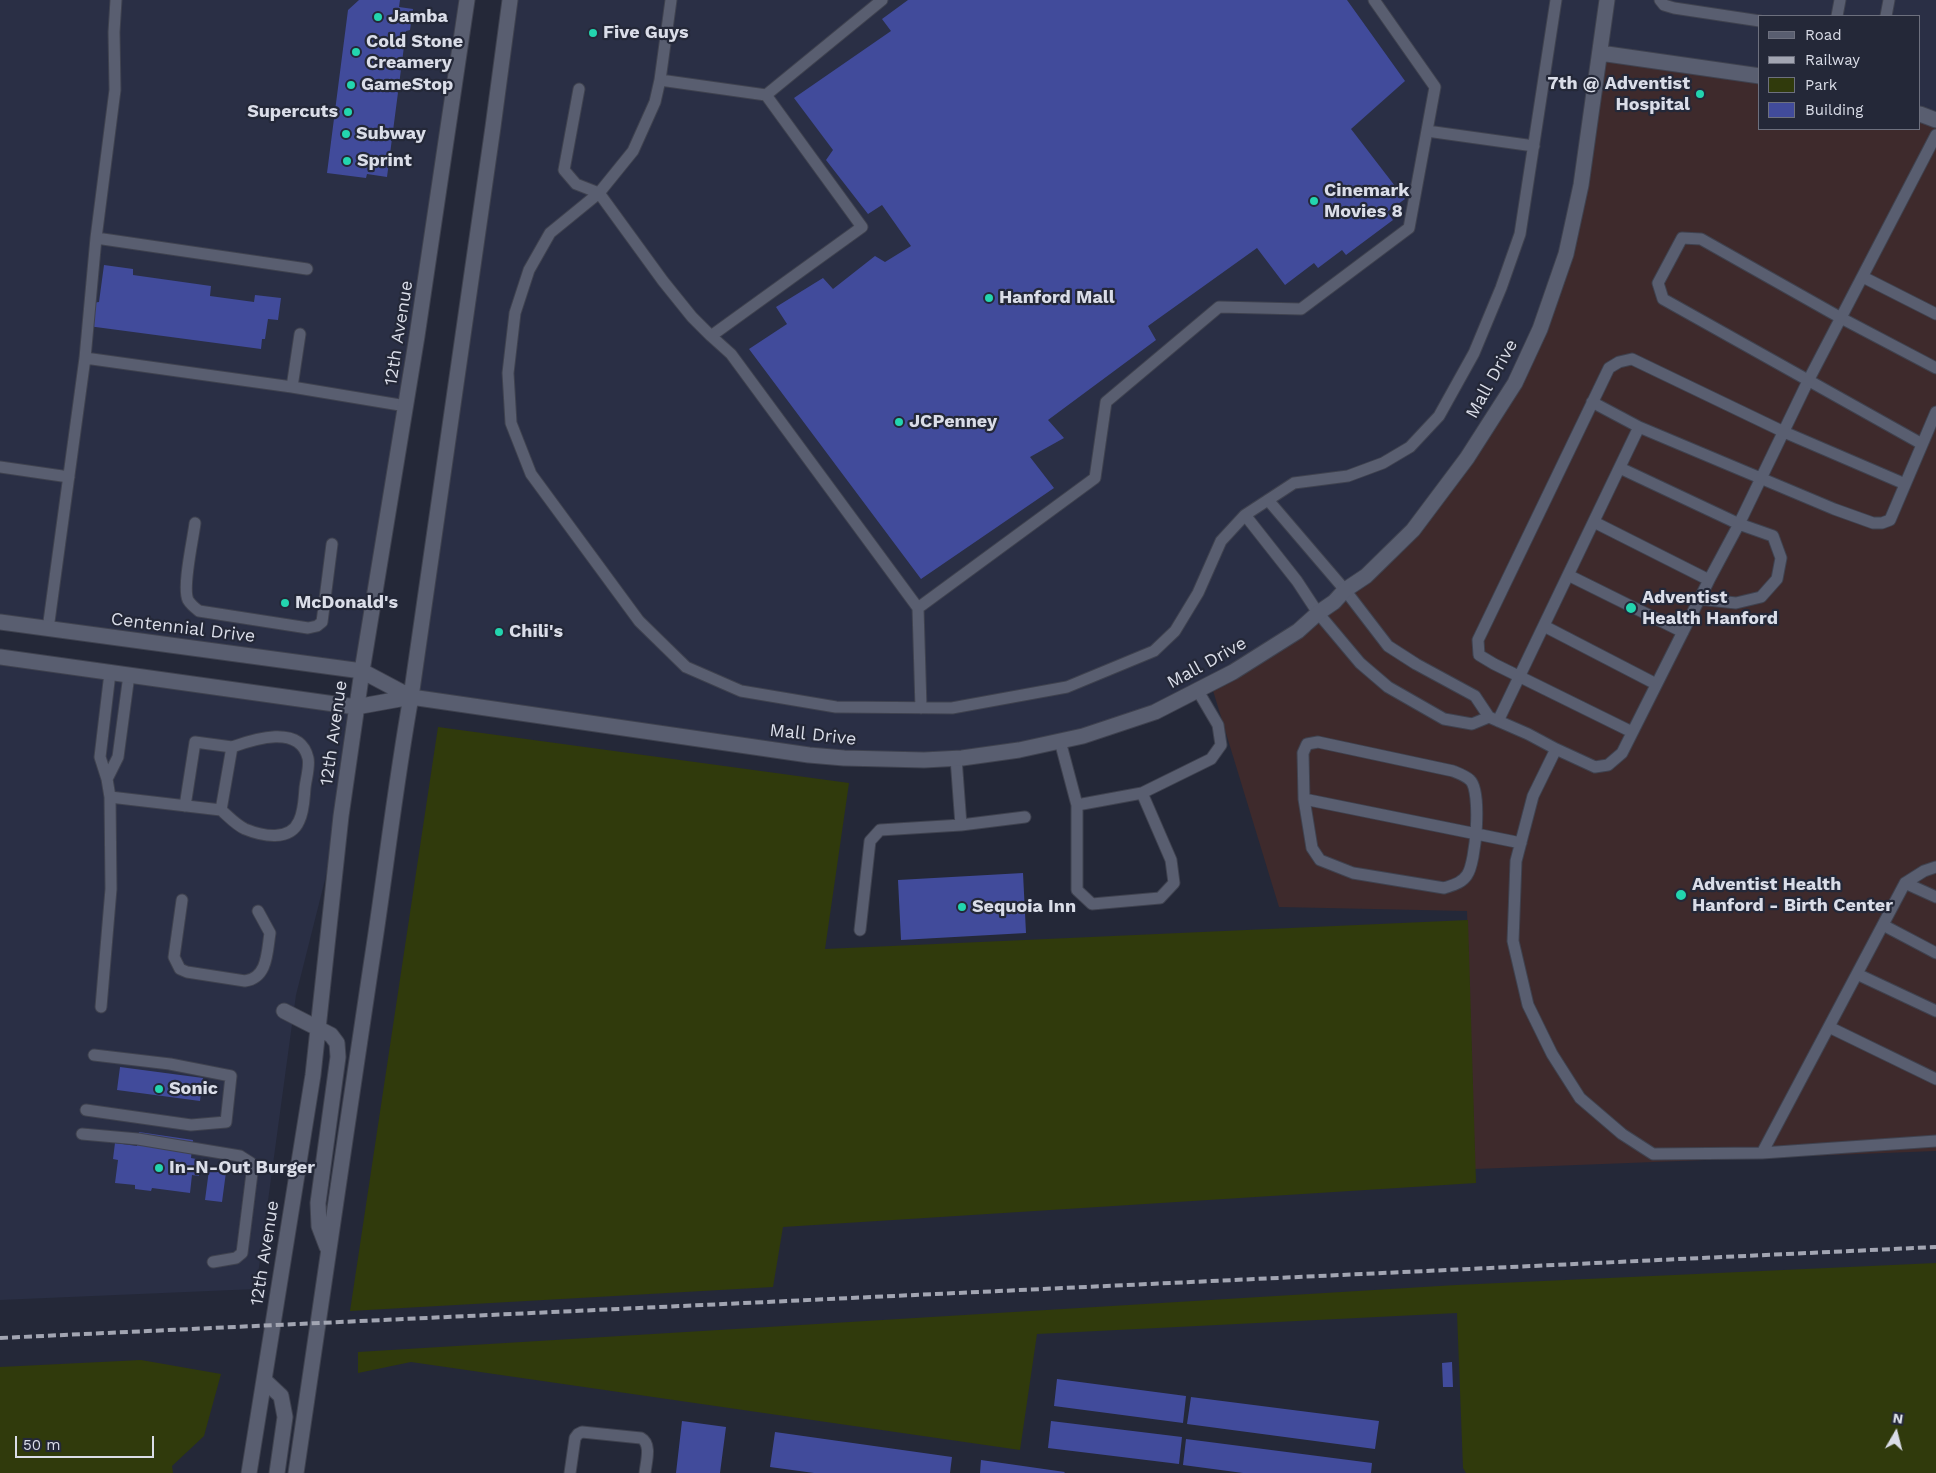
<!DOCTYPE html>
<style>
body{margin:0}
#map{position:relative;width:1936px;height:1473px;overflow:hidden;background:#242838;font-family:"Work Sans",sans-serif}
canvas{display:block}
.legend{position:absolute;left:1758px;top:15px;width:162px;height:115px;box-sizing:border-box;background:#242838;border:1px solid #6d707e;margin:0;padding:6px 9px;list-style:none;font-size:15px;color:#dadde8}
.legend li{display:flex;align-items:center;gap:10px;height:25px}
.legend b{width:25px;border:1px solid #6d707e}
.north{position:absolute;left:1871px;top:1408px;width:50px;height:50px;-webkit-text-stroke:4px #242838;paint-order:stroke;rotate:8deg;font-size:14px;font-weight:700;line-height:20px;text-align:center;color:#dadde8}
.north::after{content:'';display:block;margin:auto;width:18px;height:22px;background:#dadde8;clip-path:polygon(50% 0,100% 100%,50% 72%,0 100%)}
.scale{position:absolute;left:15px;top:1436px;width:139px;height:22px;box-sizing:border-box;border:2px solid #dadde8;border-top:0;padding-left:6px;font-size:15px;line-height:18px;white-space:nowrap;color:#dadde8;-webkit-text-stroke:4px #242838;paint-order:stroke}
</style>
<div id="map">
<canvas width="1936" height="1473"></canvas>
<ul class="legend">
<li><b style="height:6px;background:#595e70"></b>Road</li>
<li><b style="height:6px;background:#a2a5b2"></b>Railway</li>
<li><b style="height:14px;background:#303a0c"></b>Park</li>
<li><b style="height:14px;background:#414b9b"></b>Building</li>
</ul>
<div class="north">N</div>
<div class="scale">50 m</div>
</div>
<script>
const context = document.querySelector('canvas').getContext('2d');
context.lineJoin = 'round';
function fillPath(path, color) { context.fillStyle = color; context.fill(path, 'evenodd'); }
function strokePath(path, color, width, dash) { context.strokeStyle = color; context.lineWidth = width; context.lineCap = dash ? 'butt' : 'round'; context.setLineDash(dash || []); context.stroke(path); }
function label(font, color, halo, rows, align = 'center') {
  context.font = font + ' "Work Sans",sans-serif'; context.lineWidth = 4.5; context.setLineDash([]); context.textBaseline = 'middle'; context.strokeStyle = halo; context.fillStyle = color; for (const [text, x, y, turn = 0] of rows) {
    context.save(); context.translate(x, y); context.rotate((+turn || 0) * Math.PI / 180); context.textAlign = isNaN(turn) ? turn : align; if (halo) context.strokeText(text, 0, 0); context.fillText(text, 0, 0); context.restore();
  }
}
fillPath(new Path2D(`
 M0,0h467l-105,671 -362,-53z
 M510,0h1426v407l-570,169 -168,115 -179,59 -142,10 -466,-63zM1760,16h160v113h-160z
 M0,657l356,50 -15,109 -45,179 -40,294 -256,11z`), '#2a2f45');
fillPath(new Path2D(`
 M1600,53l160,23v53h160v-15l16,6v1031l-461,18 -8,-258 -188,-4 -68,-223 155,-108 101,-118 87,-165z`), '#3e2a2c');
fillPath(new Path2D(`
 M438,727l411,56 -24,166 643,-29 8,263 -693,44 -10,60 -423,24z
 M1936,1263v210h-470l-3,-5 -6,-155 -420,21 -17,116 -609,-88 -53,11v-21l1098,-67z
 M141,1360l80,14 -17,62 -32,30 1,7h-173v-106z`), '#303a0c');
fillPath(new Path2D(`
 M359,0h41l-1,7 14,2 -3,21 -4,1 -19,146 -20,-3 -1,4 -39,-5 21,-163z
 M908,0h439l58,81 -54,48 54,70 -18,13 6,8 -47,35 -4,-5 -24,18 -4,-5 -29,22 -28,-37 -109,78 8,14 -108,80 16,18 -34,19 24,31 -133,91 -172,-230 38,-25 -11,-17 47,-29 10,11 42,-33 10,6 26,-16 -29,-41 -14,9 -42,-54 7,-10 -39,-52 97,-67 -9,-12z
 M104,265l29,4v6l78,11 -1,10 44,6 1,-7 26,3 -3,22 -10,-1 -3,20h-3l-1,10 -173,-23 4,-23 7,-1z
 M1023,873l3,60 -125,7 -3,-60z
 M120,1067l83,11 -3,23 -83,-11z
 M139,1132l54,8 -2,18 10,2 -2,16 -7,-1 -2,18 -38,-5 -1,3 -16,-2v-4l-20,-2 3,-23 -5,-1 2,-16 22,3z
 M209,1170l17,2 -4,30 -17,-2z
 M1452,1362l1,25h-10l-1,-24z
 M1057,1379l129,17 -3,27 -129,-17z
 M1191,1397l188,24 -4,28 -188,-25z
 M682,1421l44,6 -6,46h-44z
 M1051,1421l131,16 -3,27 -131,-16z
 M775,1432l177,25 -2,16h-136l-44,-6z
 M1186,1439l186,24 -1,10h-128l-60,-8z
 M981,1460l84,12 -1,1h-84z`), '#414b9b');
const lane = new Path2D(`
 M671,0l-11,80 -5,22 -22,49 -34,42 -49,40 -21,37 -14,43 -7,60 3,50 20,51 108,147 47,46 55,24 95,16 116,1 115,-21 87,-36 21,-20 23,-38 23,-52 24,-26 49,-32 54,-7 35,-13 27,-16 29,-31 35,-63 27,-65 19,-54 36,-234
 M1660,0l4,5 10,3 86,13
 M1837,16l3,-16
 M1886,16l3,-16
 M579,89l-15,81 12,14 23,9 64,88 29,36 19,19 151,-109 -96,-132 -106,-15
 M766,95l116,-95
 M1427,131l107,15
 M96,238l211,31
 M1863,277l73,37
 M711,336l20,18 187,254 3,100
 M85,358l207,29 114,19
 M292,387l8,-53
 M1592,402l47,25
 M1922,444l-259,-145 -5,-16 24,-45 19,1 140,79 95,50
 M0,467l69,10
 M1620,468l119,56 34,12 8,22 -4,21 -16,18 -25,6 -37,-4
 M1268,500l77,90 43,56 28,18 59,32 14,21 39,17 28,15 39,18 13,-2 14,-12 87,-173 30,-56 69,-143 128,-246
 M1245,515l52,66 21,32 42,50 28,24 56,32 28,5 17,-7
 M1594,522l115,58
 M195,523c-2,17 -13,64 -7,77 3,5 7,8 11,11l109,17 9,-2 5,-4 10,-78
 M1568,575l115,57
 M918,608l177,-130 11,-76 113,-95 82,2 108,-81 26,-141 -61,-87
 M1544,626l112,58
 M48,629l37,-271 11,-120 19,-148 -1,-58 2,-32
 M1498,721l141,-294 195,82 39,14h9l8,-3 46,-108
 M1632,732l-138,-68 -15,-9 -1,-15 131,-272 10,-6 13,-3 152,73 121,52
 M1060,741l17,64 65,-12 69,-34 10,-14 -3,-20 -20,-34
 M1318,742l135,29c5,2 13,5 17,9 12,11 6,83 -3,95 -5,8 -14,10 -23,13l-91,-15 -33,-13 -8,-12 -8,-49 -1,-46 4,-9z
 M1556,749l-23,47 -17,65 -3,80 15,64 24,49 28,44 42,36 31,20 109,-1 174,-12
 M956,758l5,67 64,-8
 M107,779l11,-22 11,-82
 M110,797l111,13 11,-63 -37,-5 -10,64
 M1304,799l217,44
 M1077,805v85l15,14 68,-6 14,-15 -3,-23 -29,-67
 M221,810c7,6 15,15 24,19 17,7 45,13 54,-8 5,-10 5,-22 6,-33 1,-9 5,-22 3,-30 -8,-34 -54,-19 -76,-11
 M1905,883l31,14
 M182,900l-8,57 6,12 7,3 58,9c23,-3 22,-30 25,-48l-12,-22
 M1883,925l53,28
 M860,930l10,-89 10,-11 81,-5
 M1857,974l79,37
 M101,1007l10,-118 -1,-92 -3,-18 -7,-22 10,-84
 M1829,1027l107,52
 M86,1110l105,15 35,-3 5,-46 -61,-12 -76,-9
 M82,1134l56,5 102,17 11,7 1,10 -10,80 -6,5 -23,4
 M1762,1153l143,-270 19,-12 12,-4
 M570,1473l5,-35 3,-4 4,-2 59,6c11,6 5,24 4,35`);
const secondary = new Path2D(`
 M1600,53l160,23
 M1920,114l16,6
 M0,622l362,49 49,26
 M0,657l356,50 55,-10 398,58 35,3 80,2 38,-2 57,-8 64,-14 72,-24 78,-40 65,-41 20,-18 16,-11 11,-12 21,-14 47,-46 54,-72 48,-75 25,-54 26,-75 15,-69 26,-185
 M284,1011l47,24 6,8 1,14 -20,146 1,23 8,21
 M264,1380l17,16 4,21 -8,56
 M249,1473l64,-398 28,-259 21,-145 55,-335 50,-336
 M296,1473c24,-169 50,-338 75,-507 14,-89 24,-180 40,-269l82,-570 17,-127`);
strokePath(lane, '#3f424f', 13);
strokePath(secondary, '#3f424f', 17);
strokePath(lane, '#595e70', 11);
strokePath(secondary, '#595e70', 15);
strokePath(new Path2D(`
 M0,1338l1936,-91`), '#a2a5b2', 4, [8, 4]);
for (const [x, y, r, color] of [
 [378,17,5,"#23d5af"],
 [593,33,5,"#23d5af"],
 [356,52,5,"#23d5af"],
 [351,85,5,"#23d5af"],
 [1700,94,5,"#23d5af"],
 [348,112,5,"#23d5af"],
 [346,134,5,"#23d5af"],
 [347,161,5,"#23d5af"],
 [1314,201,5,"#23d5af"],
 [989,298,5,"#23d5af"],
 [899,422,5,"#23d5af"],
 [285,603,5,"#23d5af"],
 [1631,608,6,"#23d5af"],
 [499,632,5,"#23d5af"],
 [1681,895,6,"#23d5af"],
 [962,907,5,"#23d5af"],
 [159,1089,5,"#23d5af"],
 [159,1168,5,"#23d5af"]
]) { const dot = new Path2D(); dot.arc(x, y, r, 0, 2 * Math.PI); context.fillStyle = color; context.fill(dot); strokePath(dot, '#242838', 2); }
label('bold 18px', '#dadde8', '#242838', [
 ["Jamba",388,17],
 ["Five Guys",603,33],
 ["Cold Stone",366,42],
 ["Creamery",366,63],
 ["7th @ Adventist",1690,84,"right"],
 ["Hospital",1690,105,"right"],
 ["GameStop",361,85],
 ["Supercuts",338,112,"right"],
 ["Subway",356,134],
 ["Sprint",357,161],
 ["Cinemark",1324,191],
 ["Movies 8",1324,212],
 ["Hanford Mall",999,298],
 ["JCPenney",909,422],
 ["Adventist",1642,598],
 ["Health Hanford",1642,619],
 ["McDonald's",295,603],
 ["Chili's",509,632],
 ["Adventist Health",1692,885],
 ["Hanford - Birth Center",1692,906],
 ["Sequoia Inn",972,907],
 ["Sonic",169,1089],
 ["In-N-Out Burger",169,1168]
], 'left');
label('18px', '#dadde8', '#242838', [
 ["12th Avenue",399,333,-81],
 ["Mall Drive",1492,379,-61],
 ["Centennial Drive",183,628,7],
 ["Mall Drive",1207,663,-29],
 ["12th Avenue",334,733,-82],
 ["Mall Drive",813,735,6],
 ["12th Avenue",265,1253,-81]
]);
</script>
